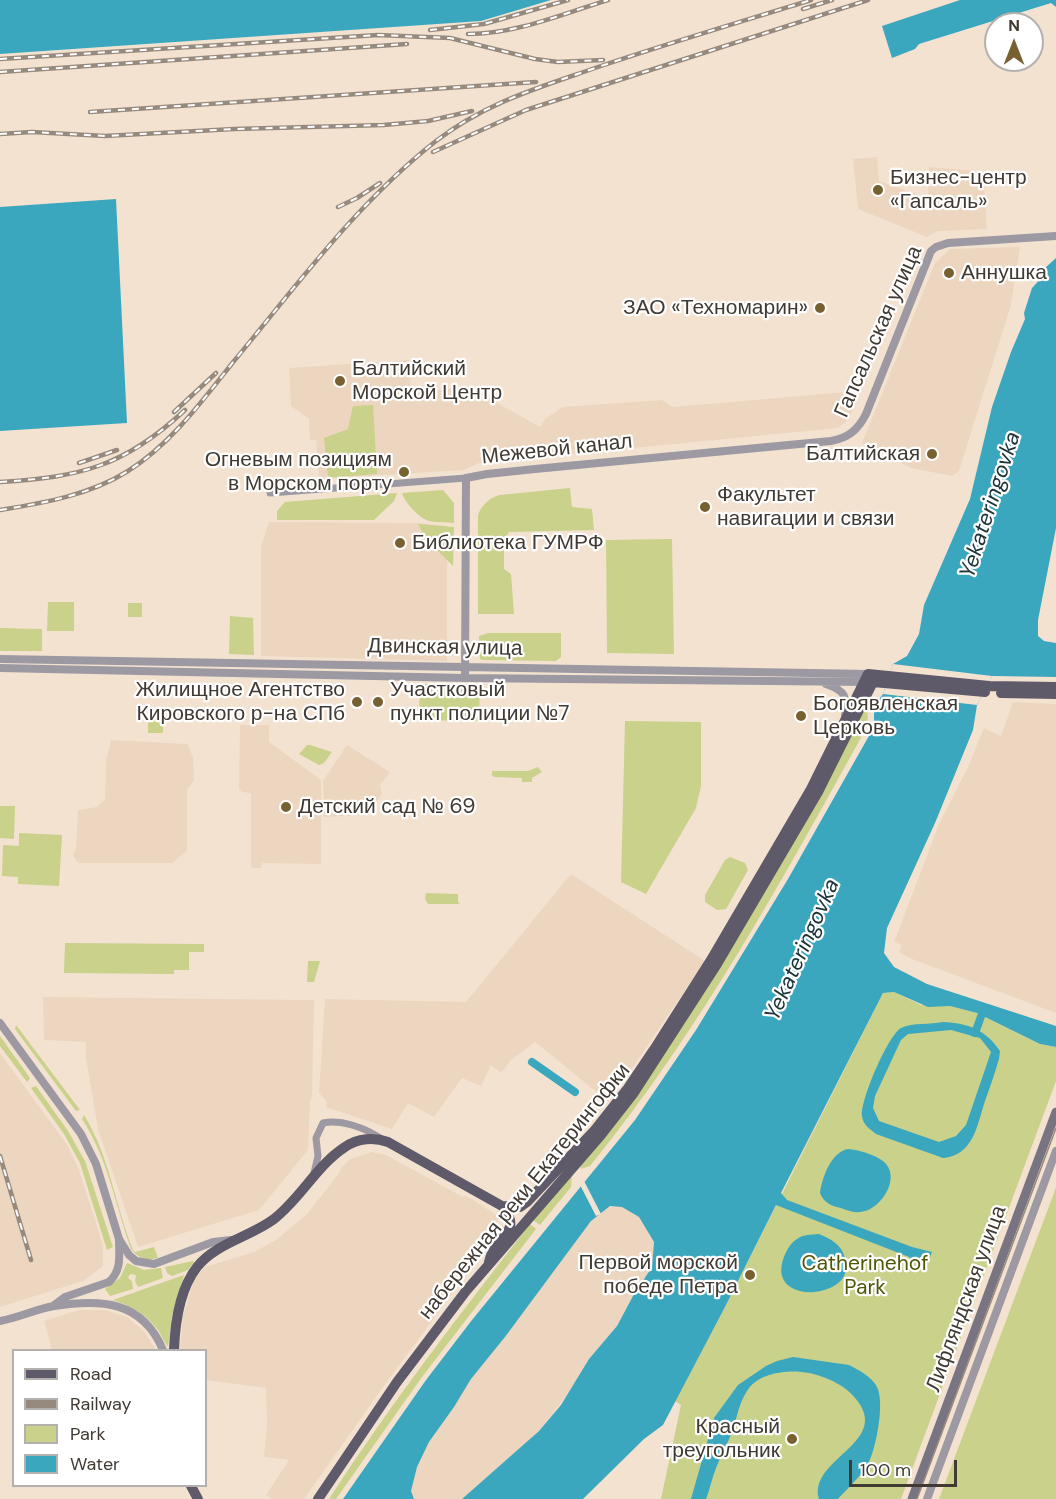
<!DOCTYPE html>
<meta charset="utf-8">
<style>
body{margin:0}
#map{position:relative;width:1056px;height:1499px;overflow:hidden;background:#f4e2d1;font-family:"DM Sans",sans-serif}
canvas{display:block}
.legend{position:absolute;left:12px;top:1349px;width:195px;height:138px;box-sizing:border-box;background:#fff;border:2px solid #b3b0ad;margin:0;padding:8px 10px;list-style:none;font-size:18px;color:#413a33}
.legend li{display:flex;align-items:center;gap:12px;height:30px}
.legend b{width:30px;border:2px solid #b3b0ad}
.north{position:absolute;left:984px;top:12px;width:60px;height:60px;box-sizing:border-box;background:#fff;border:2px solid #b3b0ad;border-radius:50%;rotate:0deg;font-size:16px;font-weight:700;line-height:24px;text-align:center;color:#413a33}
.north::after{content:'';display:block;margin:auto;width:21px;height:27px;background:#776130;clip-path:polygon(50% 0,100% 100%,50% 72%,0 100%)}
.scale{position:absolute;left:849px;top:1460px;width:108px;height:27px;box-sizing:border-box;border:3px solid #413a33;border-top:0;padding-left:8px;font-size:18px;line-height:21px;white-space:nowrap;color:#413a33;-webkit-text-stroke:4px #fff;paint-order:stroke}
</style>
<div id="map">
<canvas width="1056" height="1499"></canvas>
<ul class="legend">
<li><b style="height:8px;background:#5f5a6a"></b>Road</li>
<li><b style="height:8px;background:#968a7e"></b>Railway</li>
<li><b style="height:16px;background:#c9d18a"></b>Park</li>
<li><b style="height:16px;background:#3aa7be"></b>Water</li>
</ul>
<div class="north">N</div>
<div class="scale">100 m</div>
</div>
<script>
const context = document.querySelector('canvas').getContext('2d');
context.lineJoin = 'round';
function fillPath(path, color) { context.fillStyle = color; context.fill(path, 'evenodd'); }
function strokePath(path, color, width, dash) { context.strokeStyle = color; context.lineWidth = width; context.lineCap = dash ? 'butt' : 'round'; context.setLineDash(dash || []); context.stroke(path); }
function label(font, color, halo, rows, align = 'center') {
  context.font = font + ' "DM Sans",sans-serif'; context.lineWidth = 4.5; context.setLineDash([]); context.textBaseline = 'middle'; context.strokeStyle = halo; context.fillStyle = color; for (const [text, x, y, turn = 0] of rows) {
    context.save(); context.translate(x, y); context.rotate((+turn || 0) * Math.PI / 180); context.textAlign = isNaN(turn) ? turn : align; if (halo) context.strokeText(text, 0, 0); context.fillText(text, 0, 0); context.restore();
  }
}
fillPath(new Path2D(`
 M877,157l2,24 49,17 1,-31 50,4v13l5,-1 3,46 -49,2 -11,6 -69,-28 -5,-50z
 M1020,247l-9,58 -52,166 -7,5 -41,-8 -49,-25 73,-180 15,-14z
 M409,360l2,31 79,-4 -5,9 55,31 6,-9 17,-11 99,-7 11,7 185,-16v7l-9,21 -11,9 -359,35 -15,7 -145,9 -3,-39h-6l-1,-21 -18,-13 -2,-38z
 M269,522l149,1 29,3v135l-186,-5v-109z
 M1013,702l43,2v309l-144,-54 -13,-7 3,-7 -8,-3 45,-118 29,-57 16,-39 17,8z
 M240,725h29v17l52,38v84l-59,-1 -1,5h-10v-75l-9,-1 -3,-3z
 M111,740l76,4 6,13 1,24 -7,8v62l-15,12h-94l-5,-7 3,-8 2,-38 19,-3 8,-8 1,-39z
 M347,745l43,27 -10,13 2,9 -15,21 -43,2 -1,-36z
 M571,874l134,87 -96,141 -74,-60 -24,18 -10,13 -10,-8 -10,21 -19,-8 -28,39 -26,-14 -16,26 -66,-22 1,-5 -8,-9 6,-94 141,3z
 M43,997l271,3 -2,96 -2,6 -2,48 -49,60 -121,37 -40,-118 -12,-71v-16l-42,-2z
 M0,1053l68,93 11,24 24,75v21l-20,15 -83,26z
 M372,1152l14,3 77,42 2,-1 7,3 26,17v7l-24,41 -91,123 -79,112h-32l-6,-4 23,-35 -25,-3 3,-33 -1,-36 -60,-8v-30h-26l3,-34 11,-36 11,-13 49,-15 22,-12 31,-26 33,-42 1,-4 9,-9z
 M610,1206l12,1 17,10 15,25 -2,25 -19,29 -16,30 -28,33 -16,28 -34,44 -77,68h-48l-3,-8 6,-24 12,-25 25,-35 17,-28 34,-42 86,-116z
 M79,1310h26l22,7 17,14 12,19h-104l-8,-29z`), '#edd6bf');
fillPath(new Path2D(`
 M373,405l4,69 -49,4 -4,-40 24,-9 5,-23z
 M570,488l2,19 20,2 2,21 -85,2 -5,9v28l7,5 3,40h-36v-99c3,-9 12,-18 22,-20z
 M443,490l11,13v20c-8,-1 -17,0 -25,-2 -10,-3 -24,-18 -27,-28z
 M397,493l-3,8 -20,19h-97v-9l8,-9z
 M418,524l36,3 -1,39 -27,-27z
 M672,539l2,115 -67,-1 -1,-113z
 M48,602h26v29h-27z
 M128,603h14v14h-14z
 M230,616l23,2 1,37 -25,-1z
 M0,628l42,1v22h-42z
 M488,633h73v24l-5,4 -74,-1 -2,-1 -1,-23z
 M420,684h60l-1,37 -60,-1z
 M867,703l1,22c-84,152 -168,306 -278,441l-9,3 -1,-4z
 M148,717h15v16h-15z
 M625,721l76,1v64l-5,22 -50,86 -25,-12z
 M307,745h3l22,7 -8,11 -5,2 -20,-11z
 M538,767l4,5 -10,6v4h-10v-4l-28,-1 -2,-2v-4h36z
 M0,806h15l-1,33 -14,-1z
 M19,833l43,2 -3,51 -41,-2v-7l-16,-1 1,-31 16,1z
 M730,857l15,6 3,7 -22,39 -9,1 -12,-8v-7l20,-35z
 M426,893l32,1v8l2,2h-32l-3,-5z
 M65,943l139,1v8h-15v18h-15v4l-110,-1z
 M308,961h12l-6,21h-7z
 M894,992l27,13 29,1 27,7 63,31 16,3v34l-155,418h-240l20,-94 -6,-4 50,-94 158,-314z
 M16,1025l64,85 -4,1 -61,-82z
 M0,1036l30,42 -3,4 -27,-36z
 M36,1086l32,45 17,30 28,86 -6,3 -27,-87 -16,-29 -33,-46z
 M84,1115c26,42 31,90 49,135l2,2 19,-5 4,11c-12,3 -20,0 -27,-9 -16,-45 -23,-90 -49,-130z
 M572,1174l-1,13 -31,38 -7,-5z
 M1056,1187v312h-117l115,-306z
 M530,1224l6,5 -114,148 -86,122h-7c62,-96 131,-185 201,-275z
 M193,1261l1,1 -6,8 -16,6 -5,-3 -2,-6z
 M127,1263l17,7 17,-2 2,10 -25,9 -3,-6 1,-6 -6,-1 -2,4 4,3 1,8 -23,7 -5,-7 15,-11z
 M184,1275l-12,41 -4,31c-4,-5 -6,-11 -10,-17 -11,-15 -27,-24 -45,-30z`), '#c9d18a');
fillPath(new Path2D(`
 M0,0h551l-70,21 -481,33z
 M960,0h96v7l-5,-4 -132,41 -4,5 -23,9 -10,-32z
 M116,199l11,224 -127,8v-224z
 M1056,258v270l-18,92v16l6,5 12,2v34l-64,-1 -15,29 -4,25 -38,93 -48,105 -3,25 10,14 33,17 129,42v21l-16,-3 -63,-31 -27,-7 -22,1 -34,-15 -11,1 -102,200 6,7 125,47 20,5 -6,15 -12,-5 -5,-5 -133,-52 -51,102 -62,118 -19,14 -61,60h-121l77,-68 22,-26 28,-46 28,-33 16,-30 19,-29 2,-25 -15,-25 -17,-10 -12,-1 -19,15 -86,116 -34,42 -17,28 -25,35 -12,25 -6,24 3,8h-71l83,-119 46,-60 163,-200 61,-90 92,-151 86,-152v-21l9,-12 10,-30 14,-8 12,-22 5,-29 46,-106 22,-92 19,-55 14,-33 -1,-6 8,-25 12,-13 1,-7z
 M943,1022c25,1 43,8 57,29l-1,8c-4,14 -9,28 -14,42 -8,24 -11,54 -42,57l-67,-24c-6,-5 -13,-9 -14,-18 -2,-15 26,-81 39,-88 12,-6 29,-3 42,-6zM951,1030l29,8 11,14 -25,73 -10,11 -17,6 -60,-21 -6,-13 2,-12 26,-56 7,-6z
 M848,1149c11,1 25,5 35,12 20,16 -3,51 -24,51 -6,1 -12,-2 -18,-4 -10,-2 -17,-5 -21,-15 2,-15 11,-41 28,-44z
 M819,1234c12,5 23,11 26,24 12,36 -55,46 -63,18 -3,-12 5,-31 15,-37 6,-5 15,-4 22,-5z
 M793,1357l56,8c10,5 23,12 28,22 8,16 -1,62 -9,77 -8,13 -20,24 -30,35h-19c-11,-39 68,-55 40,-96 -11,-17 -32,-26 -50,-30 -18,-4 -48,-1 -60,15 -9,12 -12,28 -16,42 -5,13 -12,25 -17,38 -4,10 -6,21 -10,31h-15l23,-81 24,-33 28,-19 11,-5z`), '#3aa7be');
fillPath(new Path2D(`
 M893,664l99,12 -15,29 -94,-11z
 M583,1179l18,35 -5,2 -17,-33z`), '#f4e2d1');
strokePath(new Path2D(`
 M970,1031l5,2 8,-22
 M532,1062l43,30`), '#3aa7be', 8);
strokePath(new Path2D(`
 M270,493l196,-15
 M314,1173l4,-17 -2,-18 7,-15c18,-4 42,5 57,15`), '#9c99a2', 7);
strokePath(new Path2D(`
 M0,659l868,15
 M0,668l465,10 404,4
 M465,678l1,-200 21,-4 48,-5 296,-28c17,-3 27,-11 35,-27l65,-163 5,-4 12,-4 108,-7
 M826,684c21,7 20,13 19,33
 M0,1023l81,111 15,30 23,75 10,16 7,6 18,3 59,-22 18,-2
 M53,1306l12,-9 44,-15c13,-12 10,-26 10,-43
 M0,1321c18,-3 36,-12 54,-15 46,-7 88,-6 109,44
 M927,1499l129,-348`), '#9c99a2', 8);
strokePath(new Path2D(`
 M912,1499l144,-387`), '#787482', 9);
strokePath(new Path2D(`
 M1001,693l55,1
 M489,1262c5,-26 36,-29 13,-56
 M174,1350c1,-27 5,-60 23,-83 19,-24 53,-30 77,-48 27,-21 43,-54 71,-72 13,-9 29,-10 43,-5l114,64 18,1 7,-5 67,-71 34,-43 29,-43 54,-85 100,-171 57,-115 121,12 67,1
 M191,1486l7,13
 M318,1499l79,-117 69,-91 135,-156 32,-41 84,-130 101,-172 55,-110 112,10`), '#5f5a6a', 10);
strokePath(new Path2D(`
 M917,1499l139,-371`), '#968a7e', 1.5);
const rail = new Path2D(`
 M803,9l29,-9
 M430,30l54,-6 84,-24
 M468,34c48,0 94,-20 140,-34
 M0,59l378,-24 72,3 85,21 23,3 45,-2
 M0,72l407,-28
 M90,112l446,-30
 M0,134l32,-2 73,4 129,-7 150,-4 44,-4 44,-10
 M433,152l93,-42 342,-110
 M338,207l19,-9 23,-15
 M174,412l42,-39
 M79,463l38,-13
 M0,482c80,-5 124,-15 185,-72
 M0,510c44,-7 90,-15 128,-39 43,-27 75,-71 106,-110 63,-76 124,-159 202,-220 51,-39 102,-53 162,-74 71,-24 142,-45 213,-67
 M0,1156l31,104`);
strokePath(rail, '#968a7e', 4.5);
strokePath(rail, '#fff', 2, [7]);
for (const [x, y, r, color] of [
 [878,190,6,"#776130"],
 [949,273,6,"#776130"],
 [820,308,6,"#776130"],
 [340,381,6,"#776130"],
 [932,454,6,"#776130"],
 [404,472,6,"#776130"],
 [705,507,6,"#776130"],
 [400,543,6,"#776130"],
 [357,702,6,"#776130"],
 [378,702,6,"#776130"],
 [801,716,6,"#776130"],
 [286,807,6,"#776130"],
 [750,1275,6,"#776130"],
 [792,1439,6,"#776130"]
]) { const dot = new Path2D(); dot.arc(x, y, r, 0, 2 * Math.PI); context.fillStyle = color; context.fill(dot); strokePath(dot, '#fff', 2); }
label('21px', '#413a33', '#fff', [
 ["Бизнес-центр",890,178],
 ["«Гапсаль»",890,202],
 ["Аннушка",961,273],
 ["ЗАО «Техномарин»",808,308,"right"],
 ["Балтийский",352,369],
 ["Морской Центр",352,393],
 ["Балтийская",920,454,"right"],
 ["Огневым позициям",392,460,"right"],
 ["в Морском порту",392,484,"right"],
 ["Факультет",717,495],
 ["навигации и связи",717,519],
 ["Библиотека ГУМРФ",412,543],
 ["Жилищное Агентство",345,690,"right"],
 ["Кировского р-на СПб",345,714,"right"],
 ["Участковый",390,690],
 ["пункт полиции №7",390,714],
 ["Богоявленская",813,704],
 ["Церковь",813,728],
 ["Детский сад № 69",298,807],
 ["Первой морской",738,1263,"right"],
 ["победе Петра",738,1287,"right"],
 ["Красный",780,1427,"right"],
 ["треугольник",780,1451,"right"]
], 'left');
label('21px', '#413a33', '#fff', [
 ["Гапсальская улица",879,332,-66],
 ["Межевой канал",557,450,-6],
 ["Двинская улица",445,648,1],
 ["набережная реки Екатерингофки",525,1192,-51],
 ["Лифляндская улица",967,1299,-70]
]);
label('21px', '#515607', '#fff', [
 ["Catherinehof",865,1264],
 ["Park",865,1288]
]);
label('italic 22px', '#1b3339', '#fff', [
 ["Yekateringovka",991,505,-72],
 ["Yekateringovka",803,950,-66]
]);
</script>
